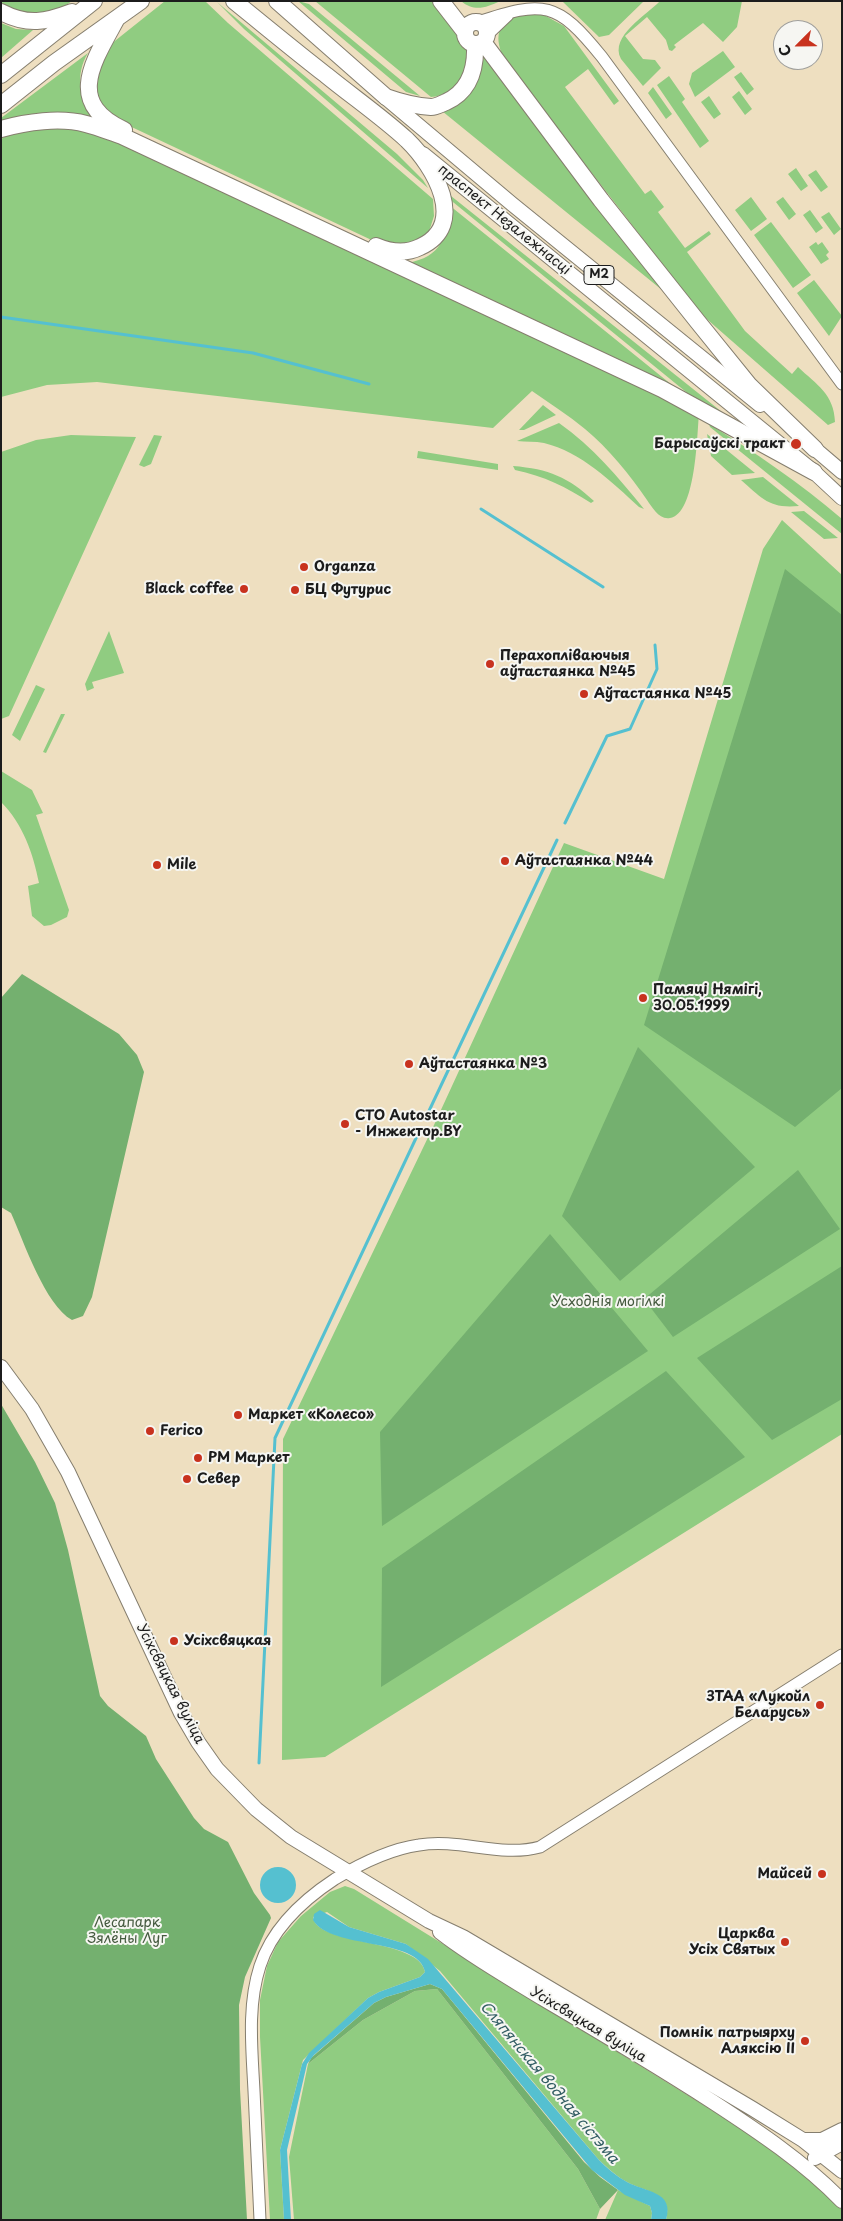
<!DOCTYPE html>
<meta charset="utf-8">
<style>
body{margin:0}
#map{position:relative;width:843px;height:2221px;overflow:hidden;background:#eedfc0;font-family:"Playpen Sans",sans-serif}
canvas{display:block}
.frame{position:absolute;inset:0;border:2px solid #1c1c1c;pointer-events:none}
.north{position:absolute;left:773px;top:20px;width:50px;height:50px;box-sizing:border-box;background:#f6f6f2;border:1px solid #9f9f9c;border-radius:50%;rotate:247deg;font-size:14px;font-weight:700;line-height:20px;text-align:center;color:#1c1c1c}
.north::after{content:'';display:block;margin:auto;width:18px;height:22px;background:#c8321e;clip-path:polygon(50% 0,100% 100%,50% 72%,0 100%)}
</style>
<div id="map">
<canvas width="843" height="2221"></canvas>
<div class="frame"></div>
<div class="north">С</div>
</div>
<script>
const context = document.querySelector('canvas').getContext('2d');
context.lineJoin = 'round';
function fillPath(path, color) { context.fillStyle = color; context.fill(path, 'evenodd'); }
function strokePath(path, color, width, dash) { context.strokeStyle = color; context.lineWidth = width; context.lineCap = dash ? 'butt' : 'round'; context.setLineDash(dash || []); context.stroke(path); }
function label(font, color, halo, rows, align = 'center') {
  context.font = font + ' "Playpen Sans",sans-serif'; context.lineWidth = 4; context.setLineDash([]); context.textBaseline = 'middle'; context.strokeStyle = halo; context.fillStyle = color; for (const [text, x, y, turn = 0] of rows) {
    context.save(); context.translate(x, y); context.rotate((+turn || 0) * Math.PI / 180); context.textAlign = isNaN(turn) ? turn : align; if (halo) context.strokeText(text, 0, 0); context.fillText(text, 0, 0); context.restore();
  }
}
fillPath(new Path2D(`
 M1,1h71c-28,21 -40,15 -71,5z
 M165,1h40l23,22 205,176 1,17 -7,22 -11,6h-36l-259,-122 -19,-15 -5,-12 -1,-27 10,-20z
 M298,1l11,3 111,92 -14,-4z
 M315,1h120c10,13 24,27 31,42 12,22 -10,53 -35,54z
 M461,1h39c-14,7 -26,11 -39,0z
 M562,1h82l-35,34 -10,2z
 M660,1h82l-5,26 -14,15 -20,-19 -29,22 2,2 -4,4 -3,-1 -3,-10 -19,-23 -22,19 18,23 12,1 6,8 -18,18 -22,-27c-12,-23 26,-44 39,-58z
 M217,2l180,152 26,26 5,8 -184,-159z
 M522,14l22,1 20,11 55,75 -5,4 -26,-36 -23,18 80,107 6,-4 13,17 -6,5 27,36 24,-17 2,3 -24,18 58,79 47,43 6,-7c19,18 36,27 37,55l-7,3 -127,-111 -196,-253c-11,-23 -10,-38 17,-47z
 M1,23l15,6 17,1 -32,28z
 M723,51l12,16 -40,30 -6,-13 3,-11z
 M88,53c-14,23 -7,44 5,66 -32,-3 -60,-7 -92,3v-4z
 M484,57l194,246 -236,-192c19,0 38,-38 42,-54z
 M741,72l13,17 -7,6 -13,-18z
 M669,76l16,23 -3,3 27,39 -9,7 -43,-63z
 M653,87l19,27 -6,5 -18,-26z
 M739,91l13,18 -7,6 -13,-18z
 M709,96l12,18 -7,5 -13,-17z
 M56,127l41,4 602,282c-2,22 -3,101 -29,105 -11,2 -18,-11 -23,-18 -17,-25 -39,-52 -62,-71 -17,-14 -36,-26 -53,-38l-39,37 -396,-46 -50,3 -46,12v-258l16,-9z
 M796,168l12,18 -7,5 -13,-17z
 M816,170l12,17 -7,5 -13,-17z
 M446,192l296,236 -40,-23 -254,-207z
 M751,197l16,22 -16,12 -16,-21z
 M783,197l13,17 -7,6 -13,-18z
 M449,205l249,201 -291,-143c35,-6 40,-26 42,-58z
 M810,210l13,18 -7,5 -13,-18z
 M829,212l12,17 -7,6 -13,-18z
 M771,222l40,53 -18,13 -39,-53z
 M816,242l2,3 4,-3 7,10 -3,3 3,4 -8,5 -12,-17z
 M814,280l28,36 -13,20 -32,-43z
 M543,405l13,10 -32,15h-5z
 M559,423c34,24 59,54 85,86l-5,-2c-27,-25 -58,-55 -95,-64 -9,-2 -18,-1 -27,-2z
 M709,424c47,29 91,59 133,95v15l-132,-107z
 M707,434l48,39 -23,2 -21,-19z
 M71,435l65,2 -127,279 -8,3v-267l35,-12z
 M154,435l8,1 -11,28 -7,3 -5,-2z
 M418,451l80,13v6l-81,-12z
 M513,466c36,3 55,11 81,35l-3,2c-25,-16 -47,-27 -76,-33z
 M763,477l36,29c-30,3 -37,-8 -58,-26z
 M804,511l34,27 -14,1 -33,-27z
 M782,520l60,55v859l-517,323 -43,3 1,-321 151,-314 130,-282 100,36 99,-330z
 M109,631l15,42 -32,9 2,6 -7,3 -2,-7z
 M36,685l9,4 -25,52 -8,-6z
 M61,714h4l-19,39 -3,-1z
 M1,771l31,19 11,23 -7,2 33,95 -2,7 -16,8 -7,1 -12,-10 -4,-30 11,-3c-6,-30 -16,-59 -38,-81z
 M345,1886l9,3 411,254 55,45 22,22v10h-176c8,-28 -22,-28 -39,-38 -11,-6 -19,-14 -28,-22l-159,-189 -34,-27 -57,-17 -22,-15 -14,5c3,29 107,21 112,55l-5,5 -41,15 -11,6 -65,62 -23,90 4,70h-14l-10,-183v-37l7,-34 11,-24 23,-26 29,-24z
 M437,1989l141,180 22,40 -4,11h-302l-5,-63 19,-93 55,-44 52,-29z
 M618,2190l32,16 2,7 -1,7h-46z`), '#90cc81');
fillPath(new Path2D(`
 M785,569l57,46v473l-47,39 -151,-102z
 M22,974l97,60 18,21 7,17 -52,225 -9,19 -11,4c-27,-15 -48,-78 -61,-107l-10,-6v-209z
 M638,1047l117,120 -135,114 -58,-65z
 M798,1170l42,59 -167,108 -29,-38z
 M550,1234l98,117 -266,175 -2,-94z
 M842,1266v133l-70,41 -75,-82z
 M666,1371l79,86 -364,230 1,-119z
 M1,1404l34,58 20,41 13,47 32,146 8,10 38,30 10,23 38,59 10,11 24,13 26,51 16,22 1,3 -26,59 -6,28 1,84 7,131h-246z
 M430,1984l12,5 142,173 16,15 18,13 -18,19 -22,-40 -141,-180 -22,2 -52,29 -55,44 3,-6 63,-55 12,-6z`), '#74b06f');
fillPath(new Path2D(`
 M260 1885a18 18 0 1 1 36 0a18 18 0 1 1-36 0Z
 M320,1910l29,17 57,17 22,15 171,201c8,8 17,16 28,22 18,10 48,9 39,38h-15l1,-7 -2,-7 -25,-11 -33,-25 -150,-181 -12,-5 -44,13 -12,6 -60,52 -7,9 -20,86 4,70h-7l-4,-70 22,-86 7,-11 59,-55 11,-6 41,-15 5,-5c-6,-35 -94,-22 -112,-52l1,-6z`), '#55c0d0');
strokePath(new Path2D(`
 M1,317l252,36 116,31
 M481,509l122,78
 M565,823l42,-87 23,-7 27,-60 -2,-24
 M428,1113l129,-273
 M259,1763l16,-325 142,-302`), '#55c0d0', 3);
const minor = new Path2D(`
 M478,22c66,-22 79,-21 124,35l240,327
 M487,35l21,-20
 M260,2220c-2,-43 -4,-86 -6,-129 -2,-41 -7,-85 6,-125 12,-37 43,-66 75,-87 25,-15 55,-30 84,-34 41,-7 81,13 121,2l302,-192`);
const major = new Path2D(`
 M386,98l126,106 248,201
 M423,154l391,318 28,26
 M808,443l34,29
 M1,1367l31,42 36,63 113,241 17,29 19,27 39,40 35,28 138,84 34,16 290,172 50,31 39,31
 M440,1932c32,25 68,45 102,66 58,34 115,68 171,104 46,30 91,60 129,99
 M803,2140h19l20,-10
 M815,2158l27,-15`);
const highway = new Path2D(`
 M234,1c31,25 61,50 92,74 27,22 56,42 81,65 27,26 62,85 13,107 -14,7 -30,5 -44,-1
 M277,1l109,96c14,5 29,9 45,10 5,0 10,-3 15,-5 24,-11 30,-33 29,-57
 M441,1l24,31
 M1,12c27,14 45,10 71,0
 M116,20c-23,42 -51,83 8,110
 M465 33a11 11 0 1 1 22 0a11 11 0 1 1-22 0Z
 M483,42l118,158 97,122 51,63 66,64
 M1,75l93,-74
 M1,105l53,-42 87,-62
 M1,129c25,-7 59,-12 85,-5 12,3 24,8 36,12l540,253 152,83`);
strokePath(minor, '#857e6e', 13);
strokePath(major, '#857e6e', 16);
strokePath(highway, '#857e6e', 18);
strokePath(minor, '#fff', 11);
strokePath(major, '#fff', 14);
strokePath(highway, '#fff', 16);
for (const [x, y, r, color] of [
 [796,444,6,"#c8321e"],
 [304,567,5,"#c8321e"],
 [244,589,5,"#c8321e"],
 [295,590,5,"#c8321e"],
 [490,664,5,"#c8321e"],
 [584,694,5,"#c8321e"],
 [505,861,5,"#c8321e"],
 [157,865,5,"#c8321e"],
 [643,998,5,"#c8321e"],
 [409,1064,5,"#c8321e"],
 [345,1124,5,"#c8321e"],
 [238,1415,5,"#c8321e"],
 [150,1431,5,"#c8321e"],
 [198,1458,5,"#c8321e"],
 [187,1479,5,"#c8321e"],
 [174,1641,5,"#c8321e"],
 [820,1705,5,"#c8321e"],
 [822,1874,5,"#c8321e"],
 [785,1942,5,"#c8321e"],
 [805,2041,5,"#c8321e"]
]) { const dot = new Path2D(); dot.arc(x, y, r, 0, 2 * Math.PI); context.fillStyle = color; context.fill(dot); strokePath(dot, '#f6f6f2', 2); }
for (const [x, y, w] of [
 [599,275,30]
]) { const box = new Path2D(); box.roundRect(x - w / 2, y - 9.5, w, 19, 4); context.fillStyle = '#f6f6f2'; context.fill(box); strokePath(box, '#1c1c1c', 1); }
label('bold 12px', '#1c1c1c', null, [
 ["М2",599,275]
]);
label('14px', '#1c1c1c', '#f6f6f2', [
 ["праспект Незалежнасці",504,220,39],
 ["Усіхсвяцкая вуліца",170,1684,63],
 ["Усіхсвяцкая вуліца",588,2025,31]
]);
label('bold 14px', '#1c1c1c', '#f6f6f2', [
 ["Барысаўскі тракт",785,444,"right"],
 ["Organza",314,567],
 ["Black coffee",234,589,"right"],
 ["БЦ Футурис",305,590],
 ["Перахопліваючыя",500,656],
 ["аўтастаянка №45",500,672],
 ["Аўтастаянка №45",594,694],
 ["Аўтастаянка №44",515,861],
 ["Mile",167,865],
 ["Памяці Нямігі,",653,990],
 ["30.05.1999",653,1006],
 ["Аўтастаянка №3",419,1064],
 ["СТО Autostar",355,1116],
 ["- Инжектор.BY",355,1132],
 ["Маркет «Колесо»",248,1415],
 ["Ferico",160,1431],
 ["РМ Маркет",208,1458],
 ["Север",197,1479],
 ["Усіхсвяцкая",184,1641],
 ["ЗТАА «Лукойл",810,1697,"right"],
 ["Беларусь»",810,1713,"right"],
 ["Майсей",812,1874,"right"],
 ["Царква",775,1934,"right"],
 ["Усіх Святых",775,1950,"right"],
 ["Помнік патрыярху",795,2033,"right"],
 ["Аляксію II",795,2049,"right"]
], 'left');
label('14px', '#455a3f', '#f6f6f2', [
 ["Усходнія могілкі",608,1302],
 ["Лесапарк",127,1923],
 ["Зялёны Луг",127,1939]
]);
label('italic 15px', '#335e64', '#f6f6f2', [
 ["Сляпянская водная сістэма",549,2083,50]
]);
</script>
